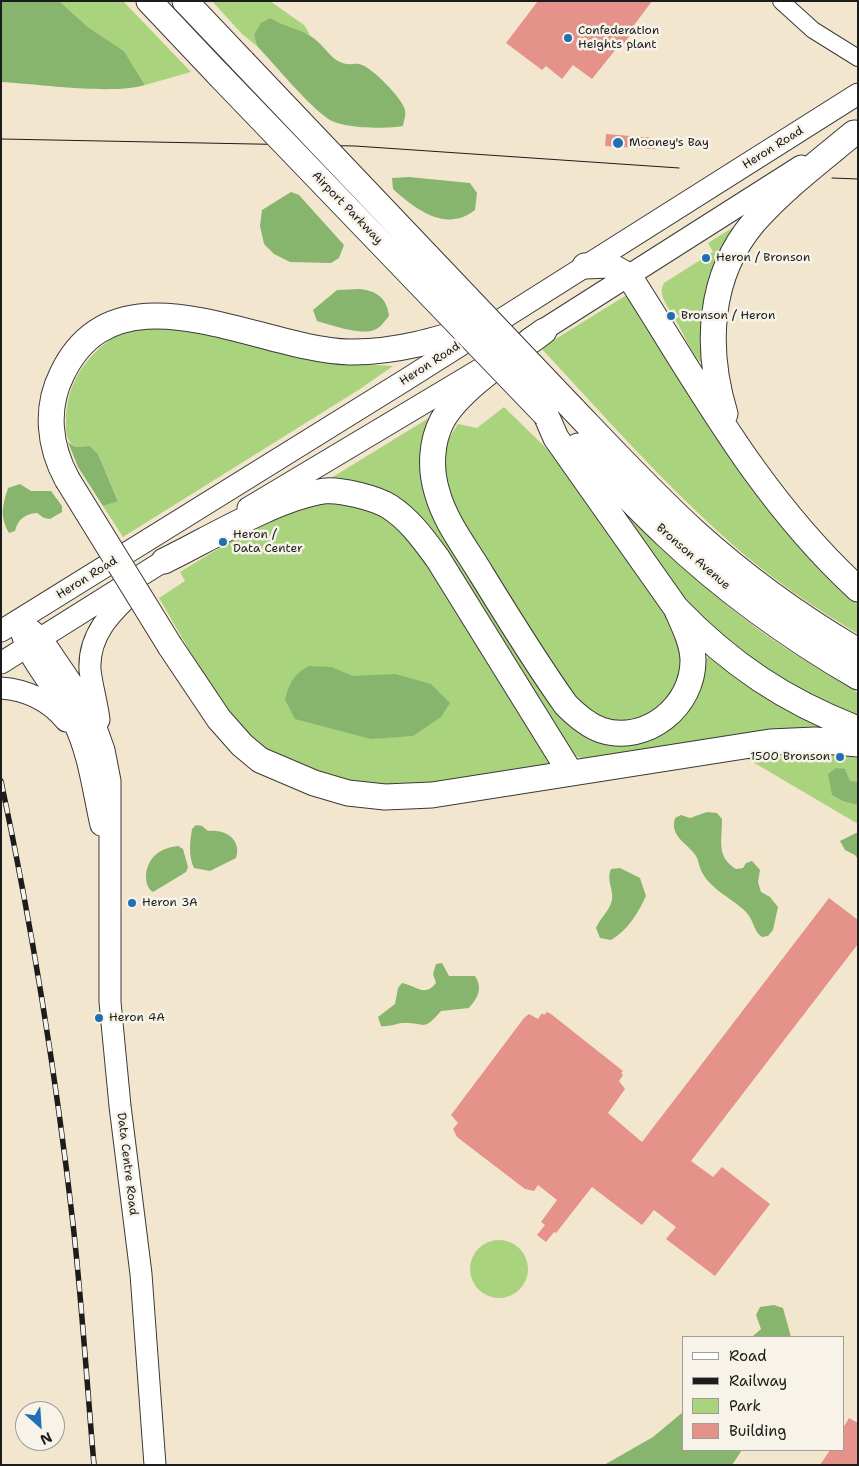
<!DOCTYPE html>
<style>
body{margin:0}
#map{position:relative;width:859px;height:1466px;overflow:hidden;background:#f3e6ce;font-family:"Shantell Sans",sans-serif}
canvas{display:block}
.frame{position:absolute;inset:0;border:2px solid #1c1c1c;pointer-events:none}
.legend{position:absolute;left:682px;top:1336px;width:162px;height:115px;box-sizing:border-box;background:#f7f3e8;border:1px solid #9f9d96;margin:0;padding:6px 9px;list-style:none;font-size:15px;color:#1c1c1c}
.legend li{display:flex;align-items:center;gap:10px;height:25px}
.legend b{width:25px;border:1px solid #9f9d96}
.north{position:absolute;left:15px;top:1401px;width:50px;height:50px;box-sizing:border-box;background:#f7f3e8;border:1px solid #9f9d96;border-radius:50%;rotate:154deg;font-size:14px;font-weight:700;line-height:20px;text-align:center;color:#1c1c1c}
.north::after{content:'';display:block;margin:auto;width:18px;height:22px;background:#1f6fb2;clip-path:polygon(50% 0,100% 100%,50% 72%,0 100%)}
</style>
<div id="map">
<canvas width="859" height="1466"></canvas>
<div class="frame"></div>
<ul class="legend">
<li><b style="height:6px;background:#fff"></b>Road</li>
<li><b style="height:6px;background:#1c1c1c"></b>Railway</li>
<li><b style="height:14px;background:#aad37e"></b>Park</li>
<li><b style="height:14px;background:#e4928a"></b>Building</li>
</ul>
<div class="north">N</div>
</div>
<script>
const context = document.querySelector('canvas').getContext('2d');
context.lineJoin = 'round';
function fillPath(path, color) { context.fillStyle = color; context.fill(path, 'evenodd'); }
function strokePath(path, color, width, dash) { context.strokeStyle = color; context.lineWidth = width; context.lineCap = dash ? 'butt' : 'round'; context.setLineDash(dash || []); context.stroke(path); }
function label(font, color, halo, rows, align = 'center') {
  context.font = font + ' "Shantell Sans",sans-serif'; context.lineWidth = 5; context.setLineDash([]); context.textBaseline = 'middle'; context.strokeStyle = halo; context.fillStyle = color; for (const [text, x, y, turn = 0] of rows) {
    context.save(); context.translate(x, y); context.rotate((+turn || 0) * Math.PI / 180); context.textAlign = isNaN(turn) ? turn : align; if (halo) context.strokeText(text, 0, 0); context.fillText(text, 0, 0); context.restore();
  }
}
fillPath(new Path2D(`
 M59,1h64l68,71 -46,13 -21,-34 -36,-24z
 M212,1h58l34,24 6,10 -26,-8 -15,-9 -15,17 3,11 -15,-12z
 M748,218l-43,143 -5,1c-11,-13 -16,-28 -25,-43l4,-2 -5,-8 -4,2c-5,-9 -12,-18 -6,-28l49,-31 -5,-9z
 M625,296h6l227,302v36c-43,-26 -86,-55 -124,-88 -69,-61 -130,-130 -193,-198z
 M148,326l25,1 185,37 35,2 -33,23 -237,148 -20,-31 15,-6 -20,-46 -8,-8 -15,1c-10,-8 -9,-15 -9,-27 0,-36 20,-64 49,-84 8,-6 23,-7 33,-10z
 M504,407l43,42 26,30 95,132 18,55 -18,39 -37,18 -26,-2 -29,-18 -125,-197 -9,-57 16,-25 19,4z
 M437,413l-12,61 123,221 62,44 90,-53 6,-28 4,-1 126,72 -252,30 -11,-4 -137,-212 -105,-65z
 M321,503l31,1 38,12 33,34 135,213 -123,24 -72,2 -92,-34 -37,-36 -24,-33 -51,-88 26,-17 -5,-9 80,-49 35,-18z
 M626,515c38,35 76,71 117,103 36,28 76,51 115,75v28l-76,-35 -91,-76 -69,-92z
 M807,747l4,4 47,7v66l-112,-66z
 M470 1269a29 29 0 1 1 58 0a29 29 0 1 1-58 0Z`), '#aad37e');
fillPath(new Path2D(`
 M1,1h58l29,26 36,24 21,34c-35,10 -105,-1 -144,-3z
 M270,18c14,9 31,11 42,19 11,7 19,22 28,25 8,4 13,1 19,2 12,2 44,35 46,46 1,5 -1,11 -2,16 -16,3 -63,3 -76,-8 -24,-18 -49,-50 -70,-72l-3,-11 7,-12z
 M409,177l61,6 7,10 -2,17c-29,23 -60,-1 -82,-21l-1,-11z
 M291,192l8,3 45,50 -5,13 -8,5 -41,-1 -16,-8 -10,-10 -4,-18 2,-16z
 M360,289c17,2 27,9 29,27 -5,6 -9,13 -18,15 -13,3 -41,-6 -54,-10l-4,-11 24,-20z
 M68,442l7,5 15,-1 8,8 20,47 -15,5 -25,-39z
 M20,484l11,7h20l11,15v6l-12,7 -6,-1 -7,-5c-12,1 -19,6 -22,18l-6,2c-9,-16 -7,-26 -1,-45z
 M309,666l22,1 22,9 42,-2 36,10 19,19 -9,14 -28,19 -42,3 -76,-20 -10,-19c4,-17 9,-26 24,-34z
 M836,768l9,1 5,12 8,1v23l-15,-4 -11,-6 -4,-21z
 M707,812l10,1 5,6c0,22 -6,38 14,50l7,-1 3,-5 6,-2 8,9 -2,12 3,10 9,5 8,10 -5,23 -5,6 -6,1c-9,-6 -8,-17 -16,-25 -13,-13 -34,-22 -43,-38 -4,-6 -4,-13 -7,-18 -7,-12 -27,-19 -21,-38l6,-3 9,3z
 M196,825l6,1 6,5c17,-2 34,8 28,27l-26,13 -16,-3c-6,-13 -4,-26 -2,-39z
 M858,832v27l-3,-4 -10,-5 -5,-9z
 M178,846l5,3 5,18 -2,5 -33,20c-6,-4 -7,-10 -7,-17 2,-19 15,-27 32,-29z
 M620,868l20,10 6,18c-8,17 -18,34 -35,44l-11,-2 -4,-10c4,-10 13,-16 16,-28 2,-11 -6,-19 -1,-31z
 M442,963l7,13h26c8,12 3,22 -6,32l-28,3c-19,22 -15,11 -39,12 -7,1 -13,4 -21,3l-3,-9 17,-13 3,-16 4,-5c13,2 23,15 34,0l-3,-9 3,-10z
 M774,1305l9,3 8,29h17h-56l9,-8 -5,-14 4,-8z
 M683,1412v38h59l-10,15h-128l49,-28z`), '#87b56d');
fillPath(new Path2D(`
 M538,1h114l-23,31 2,2 -9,12 -2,-2 -28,35 -19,-14 -11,14 -16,-13 -4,4 -36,-27z
 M606,134l49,4v11l-50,-3z
 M829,898l29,22v24l-167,217 22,16 9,-10 48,37 -55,72 -49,-37 10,-12 -22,-17 -12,15 -50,-38 -36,46 -2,-1 -8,10 -9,-7 8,-10 -4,-3 16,-22 -19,-15 -4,6 -9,-2 -68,-52 -4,-8 5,-6 -7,-8 73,-97 5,-4 9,5 4,-6 2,2 3,-3 4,2 72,57 -2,2 2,2 -4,6 6,8 -17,24 34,29z
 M849,1418l9,5v42h-38l10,-15h13v-22z`), '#e4928a');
const minor = new Path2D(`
 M781,1l32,29 45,28`);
const major = new Path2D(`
 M529,339l272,-173
 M248,508l236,-141
 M31,630l10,8 38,56 15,28 10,28 6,31v221l10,104 21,168 14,191
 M1,631l406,-252 451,-285
 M22,634c8,29 37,58 51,87 16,32 20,69 28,104
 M1,663l177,-111
 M1,688c26,2 48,12 65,33
 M99,720c-2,-17 -7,-33 -9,-50 -2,-36 22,-58 46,-81`);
const highway = new Path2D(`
 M149,1l70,74
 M185,1l58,61
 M585,266l24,-1 20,11c72,112 130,222 229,313
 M544,331c-30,23 -85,58 -102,90 -11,21 -12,48 -5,71 8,30 29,56 45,83 27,44 54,88 84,130 10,10 21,20 35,25 45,15 93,-24 92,-71 -1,-18 -10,-35 -17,-51
 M573,409c40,42 80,85 123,124 50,45 104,84 162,118
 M725,414c-20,-66 -17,-138 29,-192 29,-33 66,-61 100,-89
 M546,415l10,23 120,170c54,56 109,93 182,121
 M578,446c29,30 58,61 88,89 58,55 123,102 192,142
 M67,479c-18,-33 -22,-71 -5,-105 55,-115 197,-24 287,-22 47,1 91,-13 136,-27
 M164,561c45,-22 112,-63 160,-70 16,-2 52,7 66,16 20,13 34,33 48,52l132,213
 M170,646l49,73 23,26 18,15 54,23 34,10 37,4 47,-2 338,-53 45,-2 43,4`);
strokePath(minor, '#3c3a37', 18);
strokePath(major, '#3c3a37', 23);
strokePath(highway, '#3c3a37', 27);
strokePath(minor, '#fff', 16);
strokePath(major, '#fff', 21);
strokePath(highway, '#fff', 25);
strokePath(new Path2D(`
 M1,139l354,7 324,22
 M832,178l26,1`), '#1c1c1c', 1);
const rail = new Path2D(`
 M1,781c31,146 55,294 72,443 9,80 14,161 21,241`);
strokePath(rail, '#1c1c1c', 5.5);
strokePath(rail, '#f7f3e8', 4, [11]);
const highwayBridge = new Path2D(`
 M243,62l330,347
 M219,75l327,340
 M67,479l103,167`);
strokePath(highwayBridge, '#3c3a37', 27, []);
strokePath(highwayBridge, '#fff', 25);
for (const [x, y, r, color] of [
 [568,38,5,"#1f6fb2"],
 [618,143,6,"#1f6fb2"],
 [706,258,5,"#1f6fb2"],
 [671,316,5,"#1f6fb2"],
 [223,542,5,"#1f6fb2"],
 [840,757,5,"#1f6fb2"],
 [132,903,5,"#1f6fb2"],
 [99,1018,5,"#1f6fb2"]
]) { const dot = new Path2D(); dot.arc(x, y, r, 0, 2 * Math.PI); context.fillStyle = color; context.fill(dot); strokePath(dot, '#f7f3e8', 2); }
label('12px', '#1c1c1c', '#f7f3e8', [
 ["Confederation",578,31],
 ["Heights plant",578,45],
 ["Mooney's Bay",629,143],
 ["Heron / Bronson",716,258],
 ["Bronson / Heron",681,316],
 ["Heron /",233,535],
 ["Data Center",233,549],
 ["1500 Bronson",830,757,"right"],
 ["Heron 3A",142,903],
 ["Heron 4A",109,1018]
], 'left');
label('12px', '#1c1c1c', '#f7f3e8', [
 ["Heron Road",773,148,-32],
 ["Airport Parkway",347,208,46],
 ["Heron Road",430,364,-33],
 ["Bronson Avenue",693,557,41],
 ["Heron Road",87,578,-32],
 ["Data Centre Road",127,1164,83]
]);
</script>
